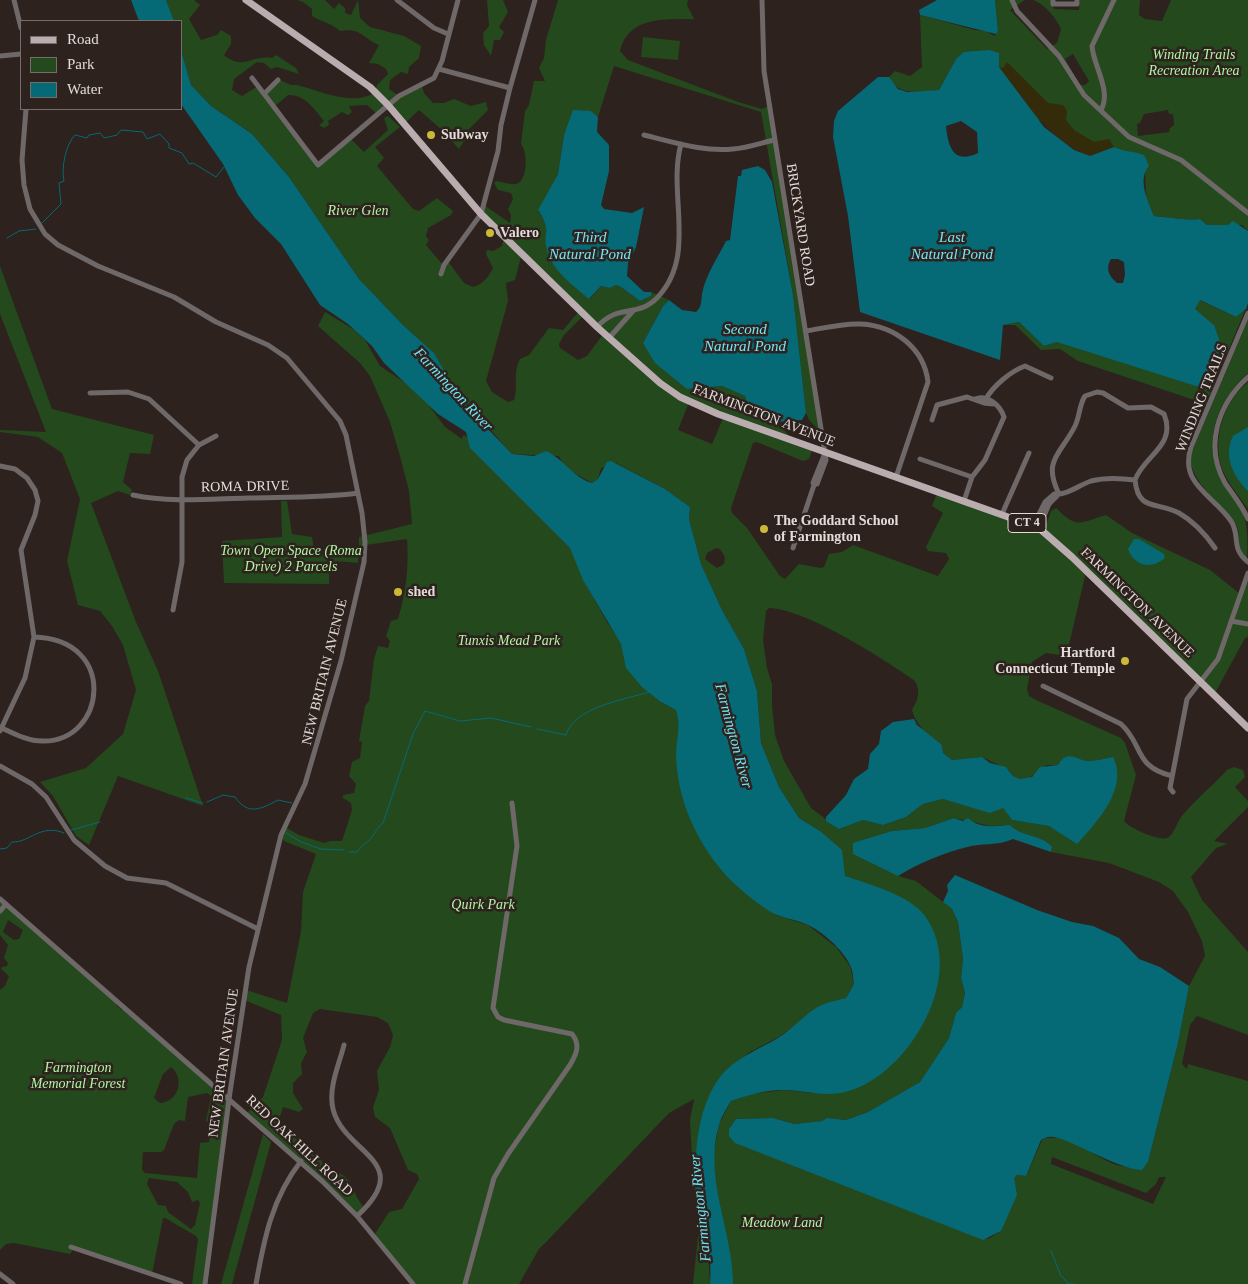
<!DOCTYPE html>
<style>
body{margin:0}
#map{position:relative;width:1248px;height:1284px;overflow:hidden;background:#2d221d;font-family:"Times New Roman",serif}
canvas{display:block}
.legend{position:absolute;left:20px;top:20px;width:162px;height:90px;box-sizing:border-box;background:#2d221d;border:1px solid #766c68;margin:0;padding:6px 9px;list-style:none;font-size:15px;color:#e3dcd8}
.legend li{display:flex;align-items:center;gap:10px;height:25px}
.legend b{width:25px;border:1px solid #766c68}
</style>
<div id="map">
<canvas width="1248" height="1284"></canvas>
<ul class="legend">
<li><b style="height:6px;background:#baacaf"></b>Road</li>
<li><b style="height:14px;background:#24491d"></b>Park</li>
<li><b style="height:14px;background:#066976"></b>Water</li>
</ul>
</div>
<script>
const context = document.querySelector('canvas').getContext('2d');
context.lineJoin = 'round';
function fillPath(path, color) { context.fillStyle = color; context.fill(path, 'evenodd'); }
function strokePath(path, color, width, dash) { context.strokeStyle = color; context.lineWidth = width; context.lineCap = dash ? 'butt' : 'round'; context.setLineDash(dash || []); context.stroke(path); }
function label(font, color, halo, rows, align = 'center') {
  context.font = font + ' "Times New Roman",serif'; context.lineWidth = 5; context.setLineDash([]); context.textBaseline = 'middle'; context.strokeStyle = halo; context.fillStyle = color; for (const [text, x, y, turn = 0] of rows) {
    context.save(); context.translate(x, y); context.rotate((+turn || 0) * Math.PI / 180); context.textAlign = isNaN(turn) ? turn : align; if (halo) context.strokeText(text, 0, 0); context.fillText(text, 0, 0); context.restore();
  }
}
fillPath(new Path2D(`
 M166,0h28l6,5 -11,14 12,21 16,-5 4,-5 10,6v8l-7,11c20,16 26,0 48,3l4,-3 20,13 3,6 -22,-7 -6,2 -7,-6 -7,-1 -23,17 -2,11 10,6 16,-10 6,8 16,-14 11,5h6c23,6 58,22 78,7l2,-7 11,-11 -2,-5 -8,-5 -9,-1 10,-18c-17,-7 -18,-18 -39,-14 -8,-8 -19,-9 -28,-15v-7l-9,-7 -6,-2h28l9,9 5,-6 6,5v5l6,2 7,-15 2,18 10,9 34,9 17,10 -2,12 -10,9 -1,7 -7,-2 -11,8 -1,9 10,7 23,-10 2,7 9,10h11l10,-4 17,7 15,-4 2,8 -20,20 4,7 -8,4 -5,8 -17,-19 -23,-20 -15,14 -16,-19 -11,9 -10,-9 -18,1 3,6 -4,3 -6,-3 -14,9 1,4 -5,3 -5,-3 5,-4c-10,-12 -19,-27 -36,-26l-14,12 44,58 32,-27 14,14 24,-22 -4,-12 4,-2 12,11 -25,20 9,11 -7,8 36,43 6,2 18,-13 16,13 -2,4 -23,13 -2,8 3,4 -3,5 16,19 5,-4 17,23 9,4c10,-3 15,-9 20,-19l-7,-14 1,-4 6,1 9,-5 1,-5 10,4 -32,-31 3,-9 26,18 1,-7 -3,-7 5,-10 -2,-6 -13,-3 -4,-7 2,-2c6,1 15,4 20,3 12,-3 12,-32 5,-40l4,-33 4,-6 5,-24h11l-6,-13 5,-10 2,-18 12,-40h130l-1,5 7,14c-28,0 -66,-3 -74,32l8,9 110,42 24,7 7,-3 53,328 -13,-14 -3,-7 -13,-118 -32,-183 -147,-46 -16,51 -7,-6 -27,24 -6,39 -20,37 9,13 -1,24 44,51 11,-13 9,2 6,-3 5,2 19,14 11,-5v-4l18,8 -6,6 -20,37 44,46 35,-3 23,10 4,15 29,11 15,19 20,7 -4,11 -6,2 -46,-19 -4,1 -22,65 1,5 15,15 33,48 5,3 14,-15 21,4 4,-1 5,-13 13,-2 11,-7 85,31 11,-17 -3,-6 -18,-2 -2,-4 17,-34 -11,-7 6,-15 106,40 7,-20 5,-3c21,21 24,15 50,7l26,18 78,37 30,24 8,-21v64l-3,1 -31,57 -128,-123 -18,77 -8,6 -14,-2 -14,9 -5,27 2,7 7,4 85,38 4,5 11,32 -12,46c5,7 38,22 45,16 5,-4 8,-14 12,-20 14,-17 31,-31 46,-47l7,-3 9,3 2,7 -10,10 13,14v6l-34,34 14,3 -12,4 -25,29 11,23 46,52v83l-51,-19 -7,9 -8,39 5,5 1,-5 60,17v203h-517l-9,-42 -10,-79 7,-39 12,-23 20,-7 33,-4 29,3 51,-8 -19,-209 -25,-45 -21,-13 -20,-31 -18,-44 -4,-52 -13,-42 -22,-39 -21,-46 -12,-45 1,-12 -25,-18 -49,-26 -15,5 -3,11 -6,4 -27,-15 -6,-12 -47,-2c-11,-11 -34,-43 -49,-43l-29,-58 -31,-28 -44,-46 -70,-102 -37,-43 -41,-28 -20,-21 -10,-35v-29h-7zM521,257l59,53 -17,20 -14,-2 -20,27 -9,4c-8,16 -1,27 -6,41l-6,2 -16,-10 -6,-11 22,-80 -2,-18 9,-3zM585,314l19,19 -17,23 -9,4 -18,-12 -1,-4 5,-9zM689,402l35,14 -12,28 -34,-14zM716,548l4,1 5,8 -1,7 -7,4 -12,-9 2,-6zM769,608c37,1 115,51 146,73 6,11 3,18 -3,29 4,15 16,27 30,35l1,8 9,7 30,-3 27,13 4,6 7,3h8l18,-14h12c8,-13 20,-5 30,-4 8,1 17,-3 25,-4l-51,76 -13,-7 -37,-6 -9,-12 -35,-2 -25,-7 -20,5 -17,13 -23,8 -20,-5 -24,9 -28,-21 -27,-47 -9,-26 -3,-30v-21l-5,-16 -4,-28 3,-29zM954,818l37,8 19,-1c11,12 32,9 42,22l-1,5 58,11 50,19 14,9 15,21 14,29 3,15 -16,30 -11,57 -30,119 -6,7c-10,-2 -22,-2 -31,-6 -20,-9 -49,-33 -69,-23l-16,36 -9,-1 -4,3 2,12 -14,41 -13,8 -259,-110 7,-10 37,-1 21,6 28,-3 5,-3 19,2 22,-8 52,-30 29,-44 7,-24 6,-7 3,-14 -4,-15 2,-19 -5,-37 -6,-13 -36,-28 -18,-5 -21,-39 15,-6 33,-3zM1052,1157l94,36 10,-9 3,-7h7l-13,27 -102,-40z
 M487,0h16l5,12 -9,15 5,5 -4,8h-6l-3,16 -7,-11 -1,-12 6,-7z
 M995,0h30l-15,10 37,39 10,-6 4,-14c-5,-11 -16,-25 -28,-29h18l3,9 25,1 1,-10h60l-1,15 6,4 17,2 9,-21h77v231l-6,-6h-35l-7,-6c-13,2 -32,-2 -46,-3l-8,-17 -1,-29 -19,-17 -12,-6 -24,10 -134,-98 -17,31c-19,1 -41,7 -50,-13l6,-6 15,5 12,-9 -2,-52 55,15 11,1 9,5 3,-7zM1073,54l16,27 -4,4h-5l-15,-26zM1168,110l1,4h4l1,11 -4,3 -1,4 -31,4 -1,-12 3,-1 4,-9z
 M643,37l37,4 -2,19 -37,-3z
 M0,266l52,143 102,26 -4,19 -20,-1 -7,29 9,8 -2,5 -12,-4 -27,12 45,119 22,49 45,135 -85,-30 -29,69 -13,-9 -23,-40 -13,-14 46,-14 37,-34 13,-44 -13,-45 -11,-19 -12,-15 -22,-6 -11,-44 13,-62 -18,-46 -24,-16 -38,-5v-2l46,2 -46,-118z
 M1199,300l37,17 10,-8 2,-6 -42,101 -128,-43 -18,-12 -19,1 -26,-25h-12l16,-3 25,24 13,-4 157,-17 -20,-16z
 M325,312l28,17 12,11 15,26 39,26 26,35 17,12 1,-4 3,1c10,12 17,30 34,36l64,70 8,2 16,44 19,34 54,80 15,8 4,10 -4,32 76,144 24,19 32,10 28,22 14,19 4,18 -8,14 -22,6 -45,33 -29,15 -24,18 -28,126 9,39 3,49h-17l6,-58 -6,-49 -3,-57 4,-21 -25,14 -118,124 -12,12 -20,35h-106l-38,-50 14,-22 13,-3 17,-30 -2,-5 -9,-4 -18,-42 -15,-11 -2,-10 6,-17 -2,-19 13,-24 3,-12 -5,-12 -11,-6 -57,-8 -7,4 -10,25 4,14 -6,11 1,11 -9,9v10l10,16 -4,3 -16,-5 -7,22 8,8 12,1 12,16 11,1 6,13c32,8 22,19 40,41l-8,7 -110,-103 16,-16 19,-57 -1,-25 -37,-15 2,-10 41,13 14,-72 2,-39 13,-38 -32,-13 -3,-5 4,-9 14,8 25,8 6,-2h12l10,-31 -1,-7 -8,-5v-3l11,-2 2,-9 -7,-8 3,-14 8,-4 2,-16 -3,-1 6,-35 4,-5 5,-42 4,-13 10,2 2,-7 -4,-5 5,-15 7,-2c8,-27 11,-52 9,-80l-48,7v-9l53,-13 -3,-33 -9,-35 -10,-34 -20,-46 -10,-13 -42,-37z
 M1248,320v53c-35,32 -46,71 -23,114 4,8 12,14 16,22 7,13 7,34 6,49 -13,-11 -4,-24 -12,-35 -15,-22 -44,-39 -45,-67z
 M1248,382v127c-9,-13 -22,-28 -27,-43 -8,-31 3,-64 27,-84z
 M281,501h6l5,33 20,3 2,12 45,3 -1,11 -22,-2 -7,7v16l-105,-1 -2,-42 60,-4z
 M0,899l119,102 -3,4 6,5 4,-3 103,90 -24,187h-13l6,-45 -2,-3 -31,-18h-2l-11,56 -78,-26 -4,6 -56,-11 -8,1 -6,6v-260l5,-4 4,-10 -8,-7 1,-2 5,-1 1,-3 -4,-5 4,-13 -8,-10zM8,920l15,10 -4,9 -5,1 -11,-8zM171,1067c14,11 8,35 -11,36l-6,-5 9,-24zM207,1093l4,3 -5,25 6,5 -3,16 -9,1 -3,35 -52,-5 -3,-3 1,-18h18l3,-2 10,-26 5,-4 6,1 3,-24zM149,1178l28,4 11,10 4,10 6,-2 2,3 -5,22 -4,4 -23,-17 -2,-6 -8,-1 -11,-21z
 M263,1134l8,8 -39,142h-11z`), '#24491d');
fillPath(new Path2D(`
 M1007,62l41,41 15,2 4,6 -1,9 8,10 20,12 15,-3 5,8 -24,10c-44,-20 -63,-53 -92,-90l5,1z`), '#342b0a');
fillPath(new Path2D(`
 M131,0h35l8,21h-35z
 M937,0h58l3,30 -2,4 -76,-19 -1,-5z
 M181,50l10,35 20,21 41,28 37,43 70,102 44,46 31,28 28,49 50,52 22,2 12,-5c18,8 26,26 46,32l6,-4 9,-17 4,-1 54,28 25,18 -1,12 12,45 21,46 22,39 13,42 4,52 18,44 20,31 21,13 22,19 3,26c23,8 65,19 80,40 40,55 -8,142 -61,169 -31,15 -46,7 -78,5 -18,-1 -38,5 -55,11 -4,7 -10,16 -12,24 -16,54 14,105 14,159h-23c3,-30 -7,-58 -12,-87 -6,-39 -1,-97 28,-127 15,-14 35,-22 52,-32 16,-10 29,-27 46,-34 7,-3 15,-4 22,-6l8,-14c-1,-6 -1,-13 -4,-19 -7,-15 -28,-34 -44,-41 -9,-4 -19,-5 -29,-9 -14,-6 -43,-30 -53,-42 -29,-34 -48,-76 -48,-122 1,-14 5,-27 0,-41l-15,-8 -19,-15 -16,-19 -5,-24 -38,-64 -13,-32 -100,-100 -4,-16 -28,-18 -54,-51 -12,-17 -24,-22 -28,-19 -39,-61 -26,-26 -17,-23 -15,-31 -42,-60z
 M989,50l10,3v14l45,60 30,23 16,6 24,-9c10,5 19,4 30,8l5,11c-12,13 -1,36 5,50 14,1 34,5 46,3l7,6h21l5,-4 15,10v72l-2,6 -10,8 -36,-17 -5,9 19,16 6,17 -8,35 -13,10 -142,-45 -13,4 -25,-24 -16,3 -3,35 -140,-48 -12,-96 -15,-79 1,-16 4,-10 40,-34h11l9,12 9,3 32,-2 17,-31 8,-7zM961,121l16,11 1,21c-25,12 -30,-7 -32,-27zM1111,259h7l6,3 1,13 -2,8h-6c-8,-7 -12,-14 -6,-24z
 M573,110l18,1 7,6 -1,15 12,13v26l-8,34 3,4 28,4 12,-6 -8,40 -8,16 -1,13 17,16h7v4l-11,5 -19,-14 -5,-2 -6,3 -9,-2 -12,13c-16,-14 -36,-27 -42,-49 -5,-19 6,-17 -9,-40l20,-36 6,-39z
 M758,166l7,4 7,12 21,113 13,118 -4,7 -24,2 -29,-11 -4,-15 -23,-10 -35,3 -32,-26 -12,-20 20,-37 6,-6 13,10 14,2c6,-5 5,-11 6,-18 3,-18 16,-37 24,-53l4,-1 8,-64h3l1,-6z
 M1248,427v64c-15,-15 -25,-35 -15,-55z
 M1134,539h5l25,15 1,4c-14,12 -31,8 -37,-9z
 M914,719l3,6 25,20 1,8 9,7 30,-3 8,6 16,4 7,9 7,3 12,-2 8,-10 18,-2c10,-17 19,-4 31,-4 8,0 17,-3 24,-4 16,31 -16,65 -36,87l-28,-18 -37,-6 -9,-12 -13,5 -47,-14 -20,5 -17,13 -23,8 -20,-5 -24,9 -13,-8v-4l20,-22 8,-16 14,-10 2,-15 9,-10 2,-13 12,-9z
 M954,818l9,3 5,-3c11,11 28,8 42,7 11,12 32,9 42,22l-1,5 -38,-13c-16,7 -31,4 -46,8 -24,6 -48,16 -69,29l-45,-22v-11l39,-12 33,-3z
 M955,875l82,35 35,12 21,4 26,12 20,21 21,8 29,19 -11,57 -30,119 -6,8c-28,-1 -78,-36 -93,-33 -3,0 -5,2 -8,3l-15,36 -9,-1 -3,3 3,17 -16,36 -18,9 -248,-97 -6,-7v-7l7,-10 37,-1 21,6 28,-3 5,-3 19,2 22,-8 52,-30 29,-44 7,-25 6,-6 3,-14 -4,-15 2,-19 -5,-37 -6,-13 -9,-7 5,-11 -1,-6z`), '#066976');
strokePath(new Path2D(`
 M42,223l19,-19 -2,-21 5,-2c-3,-14 2,-37 11,-46l12,3 2,-3 11,-2 4,5 13,-3 4,-5 22,2 4,7 13,-5 9,10v4l13,5 7,11 4,-1 23,14 8,-10
 M7,238l12,-7 17,-2
 M537,729l29,6c8,-28 58,-35 83,-43
 M186,798l17,5
 M207,802l16,-7 12,2c13,19 26,12 43,3l14,3
 M71,830l29,-8
 M286,833l15,9 20,7 23,1
 M0,849l7,-1 5,-6c17,1 29,-19 52,-9
 M349,852h8c4,-6 7,-7 12,-12 6,-5 7,-12 14,-17l30,-89 12,-23 35,10 31,-3 40,9
 M1051,1251l10,25 8,8h5`), '#066976', 1);
strokePath(new Path2D(`
 M14,0l7,28
 M397,0l37,28 14,6
 M762,0l2,71 62,389 -9,24 -3,1
 M1012,0l5,11 42,45 25,39 45,42 52,23 67,53
 M1053,0v4h24v-4
 M0,56l21,-2
 M439,69l71,19
 M252,78l66,87 81,-69 35,-18 8,-17 16,-61
 M264,94l14,-14
 M26,109l-4,51 2,25 6,24 15,25 13,11 40,21 76,31 42,25 52,23 19,13 53,63 6,14 16,78 3,29 -1,20 -23,99 -36,123 -24,51 -32,132 -19,125 -25,192
 M1101,110c11,-19 -8,-45 -9,-64l22,-46
 M644,135c29,7 59,17 89,14 14,-1 28,-6 41,-9
 M441,274l3,-9 37,-51 17,-63 3,-26 9,-37 25,-88
 M1248,313l-57,134c-12,37 22,48 40,74 10,15 -1,27 17,41
 M597,327c22,-24 40,-9 60,-29 41,-42 10,-104 24,-154
 M806,331c18,-3 37,-8 55,-7 34,2 63,24 67,58l-32,95
 M609,338l24,-27
 M1248,377c-30,27 -44,69 -23,106 8,12 17,22 23,36
 M90,393l38,-1 21,7 50,46
 M986,399c7,-13 25,-28 39,-33l26,12
 M932,420l5,-15 30,-8 17,6 9,1
 M920,459l52,18
 M0,466l15,3 12,9 8,12 3,11 -3,14 -14,35 13,87 -9,41 -25,53
 M1135,480c3,32 22,21 44,33 14,8 27,22 36,35
 M133,495c38,8 76,4 115,3 36,-1 74,0 110,-5
 M964,501l8,-24 13,-17 19,-43c-4,-12 -17,-23 -29,-18
 M1002,514l27,-61
 M1033,526l12,-24 9,-8c14,1 25,-9 37,-13 15,-4 29,-3 44,-1 9,-25 42,-34 29,-66l-13,-7 -23,1 -25,-15 -6,-1 -12,4c-6,9 -5,20 -10,30 -14,28 -33,34 -16,68
 M1039,528l10,-24 10,-10
 M793,548l21,-63 -1,-2 12,-30
 M173,610l9,-48v-85l5,-17 12,-15 17,-9
 M1231,621l17,3
 M1043,686l78,38c23,21 12,42 51,52
 M2,728c13,6 26,13 40,13 64,2 77,-102 -8,-104
 M0,766l32,18 14,13 28,43 31,26 22,12 39,5 92,46
 M1173,792l-3,-4 17,-89 31,-40 30,-86
 M0,899l322,282 35,35 56,68
 M0,911l6,-7
 M344,1045c-5,20 -16,43 -11,64 11,45 84,52 24,107
 M71,1247l110,37
 M0,1274l13,10
 M256,1284c8,-45 16,-86 45,-123
 M465,1284l29,-106 14,-24 62,-89c6,-10 11,-20 2,-31l-68,-14 -6,-3 -5,-9 24,-162 -5,-43`), '#6f6869', 5);
strokePath(new Path2D(`
 M246,0l124,87 18,18 93,109 116,113 63,56 20,14 38,17 321,114 33,29 176,171`), '#baacaf', 7);
for (const [x, y, r, color] of [
 [431,135,5,"#cdb938"],
 [490,233,5,"#cdb938"],
 [764,529,5,"#cdb938"],
 [398,592,5,"#cdb938"],
 [1125,661,5,"#cdb938"]
]) { const dot = new Path2D(); dot.arc(x, y, r, 0, 2 * Math.PI); context.fillStyle = color; context.fill(dot); strokePath(dot, '#2d221d', 2); }
for (const [x, y, w] of [
 [1027,523,38]
]) { const box = new Path2D(); box.roundRect(x - w / 2, y - 9.5, w, 19, 4); context.fillStyle = '#2d221d'; context.fill(box); strokePath(box, '#e3dcd8', 1); }
label('bold 12px', '#e3dcd8', null, [
 ["CT 4",1027,523]
]);
label('italic 14px', '#b0f6a3', '#2d221d', [
 ["Winding Trails",1194,55],
 ["Recreation Area",1194,71],
 ["River Glen",358,211],
 ["Town Open Space (Roma",291,551],
 ["Drive) 2 Parcels",291,567],
 ["Tunxis Mead Park",509,641],
 ["Quirk Park",483,905],
 ["Farmington",78,1068],
 ["Memorial Forest",78,1084],
 ["Meadow Land",782,1223]
]);
label('bold 14px', '#e3dcd8', '#2d221d', [
 ["Subway",441,135],
 ["Valero",500,233],
 ["The Goddard School",774,521],
 ["of Farmington",774,537],
 ["shed",408,592],
 ["Hartford",1115,653,"right"],
 ["Connecticut Temple",1115,669,"right"]
], 'left');
label('14px', '#e3dcd8', '#2d221d', [
 ["BRICKYARD ROAD",800,225,81],
 ["WINDING TRAILS",1202,398,-68],
 ["FARMINGTON AVENUE",764,416,21],
 ["ROMA DRIVE",245,487,-1],
 ["FARMINGTON AVENUE",1137,603,44],
 ["NEW BRITAIN AVENUE",325,672,-76],
 ["NEW BRITAIN AVENUE",224,1063,-82],
 ["RED OAK HILL ROAD",299,1146,43]
]);
label('italic 15px', '#74e4f7', '#2d221d', [
 ["Third",590,238],
 ["Natural Pond",590,255],
 ["Last",952,238],
 ["Natural Pond",952,255],
 ["Second",745,330],
 ["Natural Pond",745,347],
 ["Farmington River",453,390,47],
 ["Farmington River",733,736,75],
 ["Farmington River",701,1208,-96]
]);
</script>
